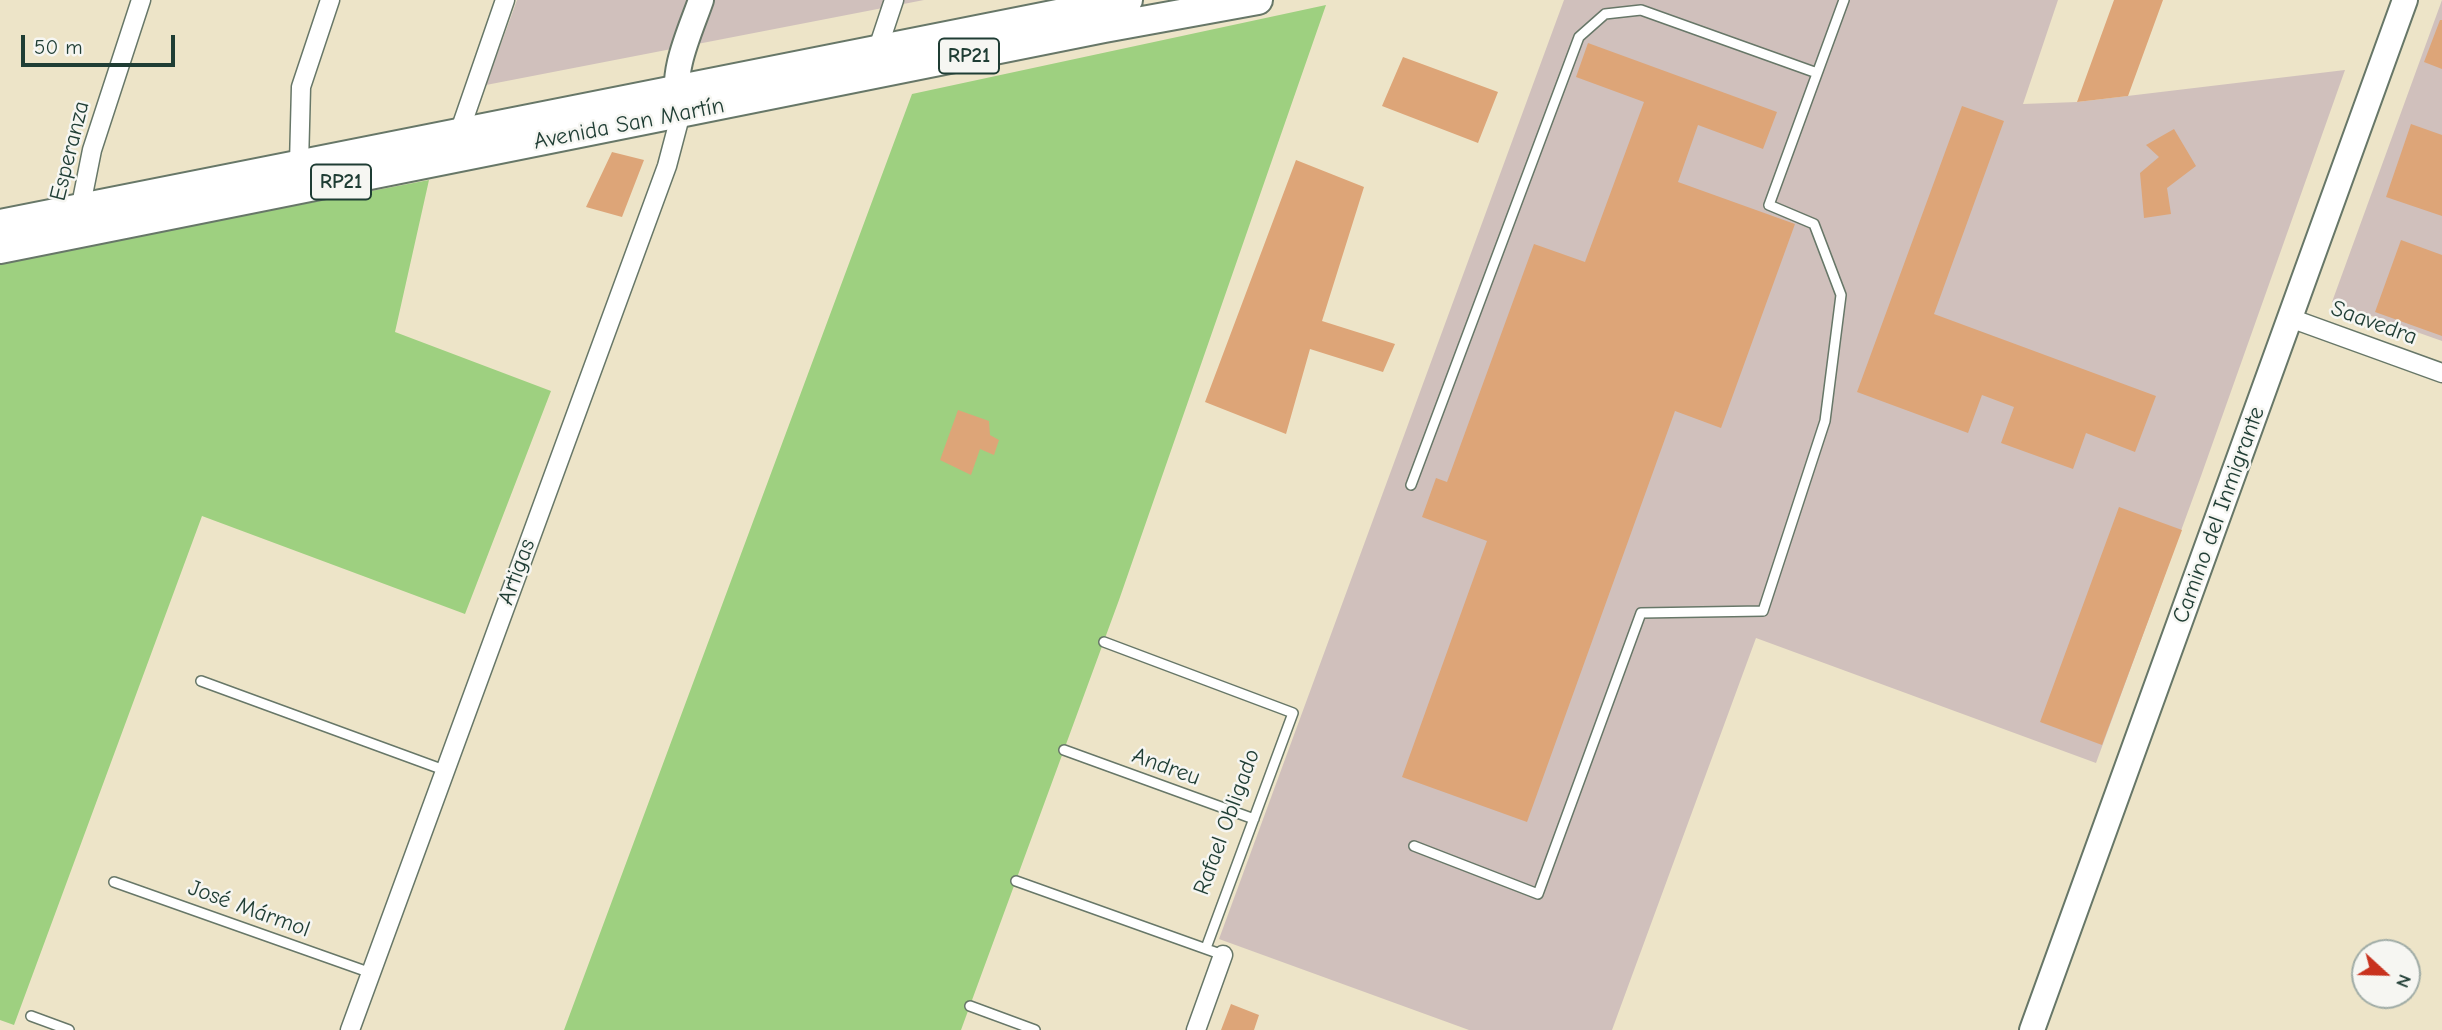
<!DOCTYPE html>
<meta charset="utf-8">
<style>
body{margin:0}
#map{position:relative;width:2442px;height:1030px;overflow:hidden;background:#ede4c8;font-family:"Comic Neue",sans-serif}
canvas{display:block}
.north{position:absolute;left:2351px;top:939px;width:70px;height:70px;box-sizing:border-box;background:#f6f6f2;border:2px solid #a0aca6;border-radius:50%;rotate:112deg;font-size:19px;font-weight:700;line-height:28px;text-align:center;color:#1f3d34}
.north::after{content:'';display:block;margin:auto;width:24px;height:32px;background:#c8321e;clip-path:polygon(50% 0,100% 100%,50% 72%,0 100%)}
.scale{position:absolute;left:21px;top:35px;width:154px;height:32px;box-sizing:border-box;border:4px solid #1f3d34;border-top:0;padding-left:9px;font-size:21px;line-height:24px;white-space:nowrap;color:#1f3d34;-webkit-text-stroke:5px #f6f6f2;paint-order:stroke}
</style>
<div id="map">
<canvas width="2442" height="1030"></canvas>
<div class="north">N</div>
<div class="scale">50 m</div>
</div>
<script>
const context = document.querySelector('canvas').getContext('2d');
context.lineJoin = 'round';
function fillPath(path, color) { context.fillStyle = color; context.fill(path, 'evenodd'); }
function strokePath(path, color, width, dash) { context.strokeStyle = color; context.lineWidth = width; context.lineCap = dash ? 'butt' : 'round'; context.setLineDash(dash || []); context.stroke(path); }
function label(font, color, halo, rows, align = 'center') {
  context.font = font + ' "Comic Neue",sans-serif'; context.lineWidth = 5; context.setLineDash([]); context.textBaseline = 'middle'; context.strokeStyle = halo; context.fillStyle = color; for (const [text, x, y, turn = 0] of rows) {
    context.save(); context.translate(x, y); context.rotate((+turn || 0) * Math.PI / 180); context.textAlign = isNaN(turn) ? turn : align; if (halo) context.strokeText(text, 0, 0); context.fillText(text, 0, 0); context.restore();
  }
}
fillPath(new Path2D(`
 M517,0h407l-438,85z
 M1564,0h494l-35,104 54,-2 268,-32 -144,406 -105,287 -340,-125 -144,392h-143l-250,-91z
 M2442,0v341l-110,-39z`), '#d0c0bc');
fillPath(new Path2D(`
 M1326,5l-207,595 -158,430h-397l348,-936z
 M429,180l-34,152 156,59 -86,223 -263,-98 -188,509 -14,-5v-758z`), '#9ed080');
fillPath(new Path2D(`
 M2114,0h49l-35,96 -51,6z
 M2440,20h2v49l-18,-7z
 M1588,43l189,69 -14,37 -65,-24 -20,57 117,42 -74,204 -46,-17 -148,411 -125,-45 85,-236 -65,-24 14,-39 11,4 87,-238 51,18 59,-160 -68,-25z
 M1403,57l95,35 -20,51 -96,-37z
 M1962,106l42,15 -70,193 222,82 -21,56 -49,-19 -13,36 -72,-26 13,-36 -32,-12 -14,38 -111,-41z
 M2411,124l31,11v81l-56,-19z
 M2174,129l22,37 -29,22 4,26 -27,4 -4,-45 19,-16 -13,-12z
 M612,152l32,8 -22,57 -36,-10z
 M1296,160l68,27 -42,134 73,23 -12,28 -73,-23 -24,85 -81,-32z
 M2401,240l41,15v81l-67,-24z
 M958,410l31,11 1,14 9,5 -5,15 -14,-6 -9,26 -31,-15z
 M2119,507l63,23 -80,215 -62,-23z
 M1231,1004l28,11 -5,15h-33z`), '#dda578');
const lane = new Path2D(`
 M1411,485l168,-448 26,-23 36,-4 176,63
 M1104,642l189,71 -87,235
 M201,681l243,89
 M1064,750l190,69
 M1414,846l124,48 103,-281 122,-2 62,-190 16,-126 -27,-71 -45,-19 75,-205
 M1016,881l207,74
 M114,882l257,91
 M970,1006l65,24
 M31,1016l38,14`);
const street = new Path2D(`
 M877,51l17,-51
 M459,133l46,-133
 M299,164l2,-77 29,-87
 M79,215l13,-65 49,-150
 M2290,318l152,55
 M350,1030l317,-864 14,-53
 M1196,1030l27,-75`);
const secondary = new Path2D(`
 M679,106c-9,-34 11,-74 22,-106
 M2032,1030l373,-1030`);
const primary = new Path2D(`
 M0,224l1128,-224
 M0,249l1104,-221 154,-28`);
strokePath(lane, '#677768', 12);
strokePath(street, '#677768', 21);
strokePath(secondary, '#677768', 28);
strokePath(primary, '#677768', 32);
strokePath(lane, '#fff', 9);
strokePath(street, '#fff', 18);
strokePath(secondary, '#fff', 24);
strokePath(primary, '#fff', 28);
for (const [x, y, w] of [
 [969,56,60],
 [341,182,60]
]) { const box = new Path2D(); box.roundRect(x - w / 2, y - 17.5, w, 35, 5); context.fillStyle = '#f6f6f2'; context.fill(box); strokePath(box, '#1f3d34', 2); }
label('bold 21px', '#1f3d34', null, [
 ["RP21",969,56],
 ["RP21",341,182]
]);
label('23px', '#1f3d34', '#f6f6f2', [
 ["Avenida San Martín",629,124,-11],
 ["Esperanza",70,151,-76],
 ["Saavedra",2374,323,20],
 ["Camino del Inmigrante",2219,515,-70],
 ["Artigas",517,572,-70],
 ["Andreu",1166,767,20],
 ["Rafael Obligado",1227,822,-70],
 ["José Mármol",249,909,20]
]);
</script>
